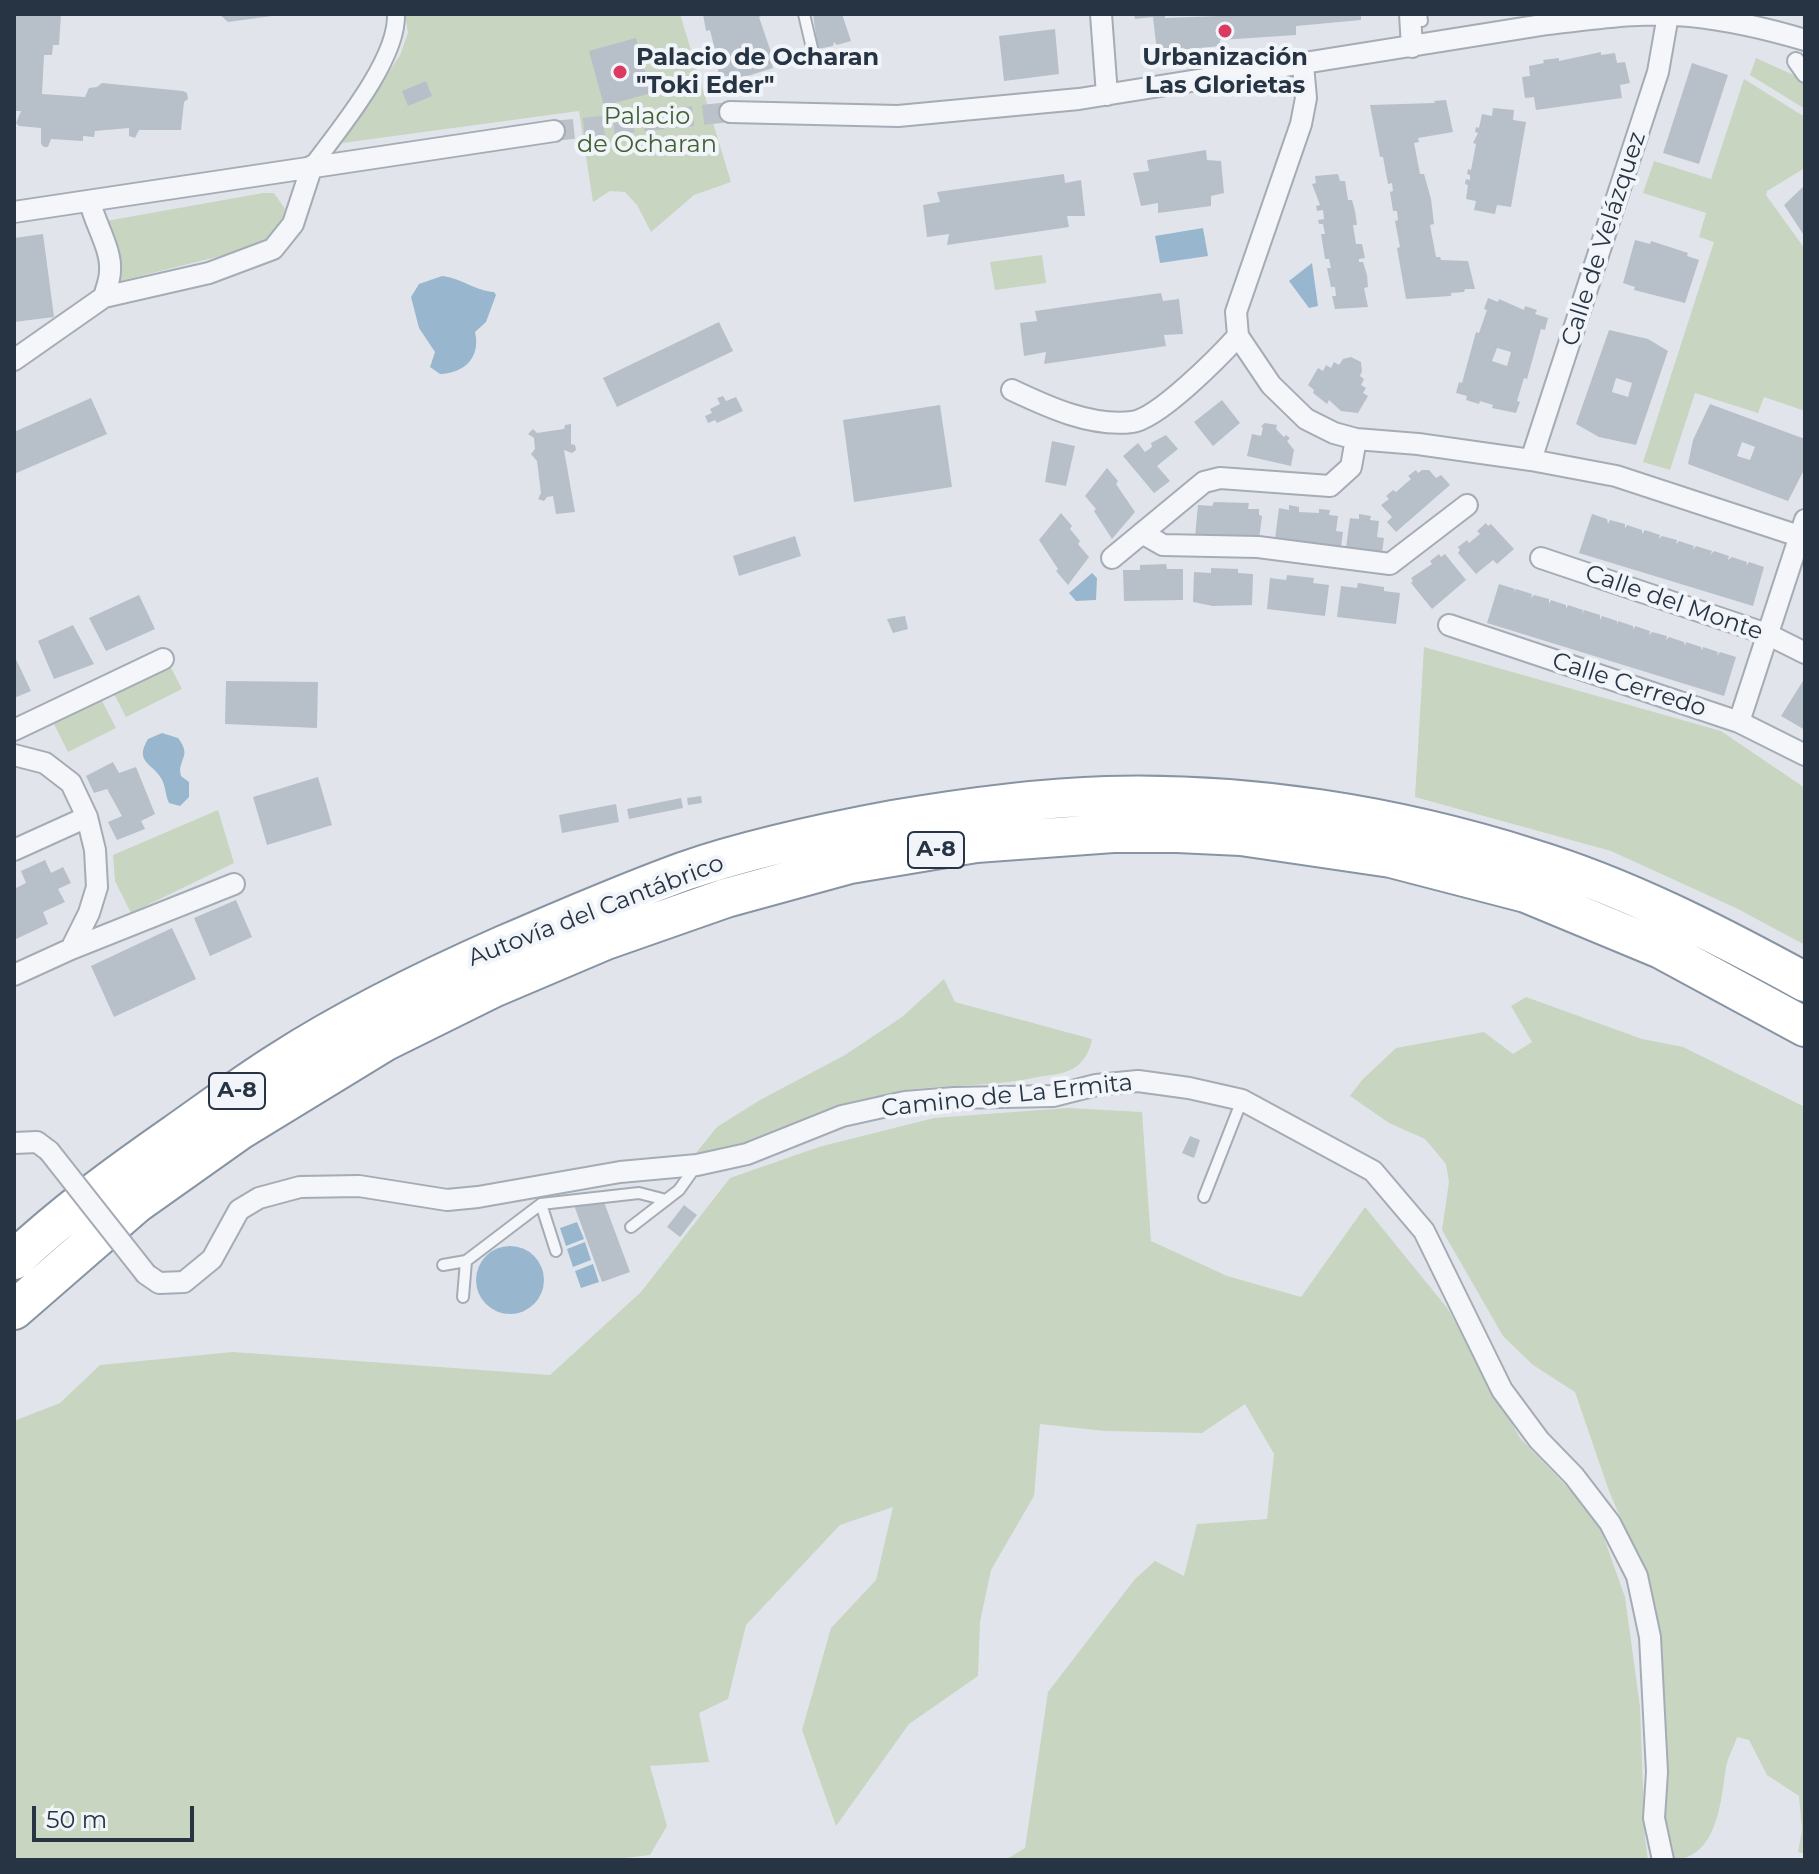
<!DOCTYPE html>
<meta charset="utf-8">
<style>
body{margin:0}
#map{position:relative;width:1819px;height:1874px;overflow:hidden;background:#e1e5eb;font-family:Montserrat,sans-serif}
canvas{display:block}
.frame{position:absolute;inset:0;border:16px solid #273444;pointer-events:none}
.scale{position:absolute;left:32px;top:1806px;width:162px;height:36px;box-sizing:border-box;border:4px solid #273444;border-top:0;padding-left:10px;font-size:24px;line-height:28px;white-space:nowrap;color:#273444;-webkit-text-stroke:6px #f1f4f8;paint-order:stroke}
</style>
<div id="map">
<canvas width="1819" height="1874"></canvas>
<div class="frame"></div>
<div class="scale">50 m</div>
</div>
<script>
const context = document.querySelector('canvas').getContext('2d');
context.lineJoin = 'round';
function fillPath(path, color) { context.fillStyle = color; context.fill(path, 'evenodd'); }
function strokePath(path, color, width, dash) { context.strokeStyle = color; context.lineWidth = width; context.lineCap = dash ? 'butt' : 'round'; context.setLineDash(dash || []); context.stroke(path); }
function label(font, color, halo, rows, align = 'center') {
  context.font = font + ' Montserrat,sans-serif'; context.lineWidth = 8; context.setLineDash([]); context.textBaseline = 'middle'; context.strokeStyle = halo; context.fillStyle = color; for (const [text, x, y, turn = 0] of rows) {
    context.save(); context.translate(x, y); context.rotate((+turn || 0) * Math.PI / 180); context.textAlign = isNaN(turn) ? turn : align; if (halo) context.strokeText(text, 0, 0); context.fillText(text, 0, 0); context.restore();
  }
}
fillPath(new Path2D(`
 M405,14h275l51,168 -37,13 -43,37 -14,-27 -12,-13 -15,-1 -17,11 -14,-91 -237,32 58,-88 8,-22z
 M1756,58l44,20 5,7v24l-55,-34z
 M1744,79l61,38v51l-38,23 -1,4 39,54v162l-41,-14 -6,16 -63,-20 -25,77 -27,-8 71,-220 -15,-5 7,-24 -63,-20 11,-32 57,18z
 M263,193h11l11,16c-4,19 -12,28 -28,38l-137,34 -3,-37 -11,-23z
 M1042,255l4,28 -51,7 -5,-28z
 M1424,647l297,84 84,57v157l-69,-37 -125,-57 -196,-54z
 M168,662l14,27 -56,28 -14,-27z
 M101,699l15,29 -48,24 -14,-28z
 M218,810l16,53 -103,50 -16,-32 -2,-26z
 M944,979l11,23 137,37c-2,13 -10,27 -24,32 -9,4 -20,4 -30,6 -38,8 -75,8 -114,11 -79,7 -148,60 -228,65l21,-26 43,-27 85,-45 57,-38z
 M1526,997l116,42 41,8 122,60v747l-7,-2 4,-22 -3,-34 -32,-21 -18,-35 -12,-3c-3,10 -9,20 -11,30 -5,35 -9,93 -55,93l-7,-39 -18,-244 -37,-86 -34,-99 -42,-27 -30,-29 -61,-106 7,-48 -3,-18 -21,-25 -36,-16 -39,-27 12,-16 34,-32 88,-16 29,22 19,-12 -21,-36z
 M1067,1108l75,4 9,129 76,35 74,21 64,-90 83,102 72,129 77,80 28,79 15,110 5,131 3,22h-643l20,-12 23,-156 87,-113 20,-18 29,15 13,-52 70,-5 7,-65 -29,-50 -43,29 -97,-2 -65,-7 -6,72 -43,74 -11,52 -2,54 -69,48 -73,102 -34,-96 29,-102 45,-48 17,-73 -53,18 -94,100 -18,74 -29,14 10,49 -59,4 17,60 -17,29 -42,5h-594v-439l46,-18 40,-38 133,-13 317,23 91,-83 89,-114 89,-31 115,-29z`), '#c8d5c1');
fillPath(new Path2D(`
 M1203,228l5,28 -48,7 -5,-27z
 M1312,263l6,43 -9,2 -20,-27z
 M442,276c20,2 33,15 52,16l2,3 -10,27 -11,10c6,26 -11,41 -35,42l-10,-7 5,-15 -16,-24 -8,-31 8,-13z
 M1092,573l5,5 -1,22 -20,1 -7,-8z
 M162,733l16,5c12,16 4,18 2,32l1,6 8,6v15l-9,9 -11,-3c-4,-8 -3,-17 -8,-25 -9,-15 -27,-16 -13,-39z
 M577,1222l7,17 -18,7 -6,-18z
 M585,1242l6,18 -18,7 -6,-18z
 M476 1280a34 34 0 1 1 68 0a34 34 0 1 1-68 0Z
 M593,1264l6,18 -18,6 -6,-17z`), '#98b7ce');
fillPath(new Path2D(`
 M15,14h46l-2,31h-6l-1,10h-8l-2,39 43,3 4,-9 8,-1 5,-4 81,8 4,2 1,6 -4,3 -3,28h-42l-4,8 -6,-2v-8l-34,3 -1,6 -11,-1v5l-32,-2 -3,8h-4l-3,-3v-16l-22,-2 -3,-3 5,-12h-7z
 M219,14h53v2l-44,6z
 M703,14h63l-7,3 16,47 -3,1 1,3 -32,10 -18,4 -1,-4h-3l-3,-24 -6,-24 -4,1z
 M813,14h29l9,27 -14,4 -3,-3 -1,4 -15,3z
 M1134,14h31v4l54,-2v-2h142v6l-65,6v9l-76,5v6l-63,6 -4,-35 -18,2z
 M1055,29l4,45 -55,7 -5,-45z
 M636,38l15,55 -47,13 -15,-55z
 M1601,52v3l14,-2 2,10 8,-1 5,21 -10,2 2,13 -86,12 -2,-13 -9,1 -3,-21 8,-1 -1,-10 15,-3 -1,-3 16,-2v3z
 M1692,63l36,12 -29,89 -36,-11z
 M426,81l6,15 -24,10 -6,-15z
 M1446,100l7,32 -35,6 1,4 -5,1 6,31h4l7,25 3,25 -4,1 6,32h4l1,3 27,1 7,28h-10l-1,3 -13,1v3l-45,3 -9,-51 3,-1 -5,-26 3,-1 -1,-9h-4l-3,-19 3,-1 -1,-8 -4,1 -5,-27h-3l-10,-52 65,-2 -1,-2z
 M1493,108l21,2 -1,10 13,2 -15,85 -14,-2 -2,9 -21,-4 2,-9 -10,-2 2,-14 -3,-1 1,-5 4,1v-5l-3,-1 1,-5 3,1 5,-26 -3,-1 5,-10 -3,-1 1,-5 3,1 3,-14 10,2z
 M1206,150l1,10 14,1 3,32 -13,3v10l-53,7v-10l-17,3 -8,-33 16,-2 -2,-11z
 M1064,174l1,9 16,-3 4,36h-18l2,11 -122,18 2,-11 -22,3 -4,-32 17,-3 -3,-10z
 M1338,174l2,7h5l3,19h4l3,11 2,14h-4l3,19h6l3,14 -6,1v3h4l4,13 1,12 -4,1 4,19 -33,2 -3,-13h4l-1,-9h-4l-4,-19h4l-2,-9h-4l-4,-25h4l-2,-10h-4l-1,-4 6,-1 -1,-9 -6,1 -1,-5 4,-1 -8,-21 4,-1 -1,-7z
 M1805,185v52l-21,-32z
 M43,234l11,83 -40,5v-84z
 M1635,240l15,4 1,-3 37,12 -1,3 12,4 -14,43 -51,-13 1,-3 -12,-4z
 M1161,293l2,8 16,-2 4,35 -19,1 2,11 -122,18 2,-12 -22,4 -4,-33 17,-2 -2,-10z
 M1488,298l10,4 1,-3 25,11 1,-4 12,4 -2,4 13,4 -3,12 -4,-1 -14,50 -3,-1 -7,23 3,1 -4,11 -24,-5 1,-3 -13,-4 -1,3 -13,-4 1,-4 -11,-3 3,-11 3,1 14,-51 3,1 8,-23 -3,-1zM1497,348l14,4 -4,14 -15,-5z
 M719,322l14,29 -116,56 -14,-29z
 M1609,330l39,9 20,12 -32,94 -37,-8 -23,-13zM1616,378l16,5 -4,14 -16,-5z
 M1351,357l10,5 1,9 -2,5 4,3 -3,6 5,3 -3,5 5,3 -10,17 -17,-2 -12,-11 -2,4 -14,-11 1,-3 -6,-5 10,-17 5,3 3,-6 5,3 3,-6 5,3 4,-6z
 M723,396l3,5 10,-4 7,14 -26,12 -2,-3 -7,3 -3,-7 7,-3 -2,-4 10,-5 -3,-6z
 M91,398l16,36 -93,40v-42z
 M1222,400l18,23 -27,23 -19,-24z
 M1710,404l95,35v29l-17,33 -100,-37 5,-24zM1742,442l13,5 -5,13 -13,-4z
 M940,405l12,82 -98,15 -11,-82z
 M1265,423l12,2 -1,4 8,8 2,-2 4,3 -3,3 7,9 -3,16 -44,-10 5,-22 9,2 2,-8 -2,-2z
 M571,424v20l4,1 1,5 -4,3 -8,-3 11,62 -19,2 -3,-18 -6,1 -3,4 -6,-2 3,-6 -4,-32 -6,-7 4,-5 -1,-11 -6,-4 5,-5 4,4 27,-4 1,-4z
 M1166,435l12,14 -21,17 13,15 -16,12 -31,-37 15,-13 7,9 7,-5 -1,-4z
 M1052,441l23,5 -9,40 -21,-4z
 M1107,468l11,13 -2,3 19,28 -23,27 -18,-28 2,-2 -11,-13z
 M1416,470l2,3 4,-3h7l7,8 5,-3 9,10 -54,47 -9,-10 5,-5 -11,-12 8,-6 -3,-3 7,-6 3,2 15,-13 -3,-3z
 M1214,502l35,1 -1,6h11v6l3,1 -3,24 -64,-3 3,-32 14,1z
 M1289,505l10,2v5l20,1v-4l11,1 -1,5 9,1 -2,15 7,1 -2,15 -66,-8 4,-31 10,2z
 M1061,513l11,13 -2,3 10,12 -2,3 11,13 -21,28 -12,-14 2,-2 -19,-29z
 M1359,514l12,2 -1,4 9,1 -2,16 7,1 -2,15 -36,-5 4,-30 9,1z
 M1592,514l15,5 1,5 2,-4 15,4v5l2,-4 15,5v4l3,-4 15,5 -1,4 3,-3 15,4 -1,4 3,-3 15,5 -1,4 3,-4 16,5 -2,4 4,-4 15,5 -1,4 4,-3 15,5 -1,4 3,-4 15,5 -11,39 -174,-53z
 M1486,523l2,3 3,-2 23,25 -17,15 -4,-4 -17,14 -18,-21 2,-3 -2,-3 9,-7 2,3 11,-9 -3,-3z
 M795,536l6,20 -62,20 -6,-20z
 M1439,554l2,3 4,-3 21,26 -34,29 -21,-26 2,-2 -2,-3 21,-14 -2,-3z
 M1166,564l1,5h16v31l-59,1 -1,-31h17v-5z
 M1211,568l27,1v4l15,1 -1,31 -39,1 -20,-4 1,-30 17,1z
 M1287,575l27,3 -1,5 16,2 -4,31 -58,-7 3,-31 16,2z
 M1358,583l26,4v4l16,2 -4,31 -59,-7 4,-31 16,2z
 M1499,584l16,5 -1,4 2,-4 16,5 -1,4 3,-3 15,4v5l2,-4 15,5v4l2,-4 15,5 -1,4 2,-4 16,5v5l2,-4 15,5v4l1,-4 15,5 1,4 1,-4 15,5 -1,4 3,-3 15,4 -1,4 3,-3 15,5 1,4 1,-4 15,5 1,4 1,-4 15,5 -1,4 3,-4 16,5 -12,39 -237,-73z
 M139,595l16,34 -49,22 -17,-33z
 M905,616l3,13 -15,4 -6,-14z
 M73,625l21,39 -40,15 -16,-38z
 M14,655l17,36 -17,7z
 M226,681l92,1 -1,46 -92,-4z
 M1803,681l2,2v47l-24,-14z
 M113,762l6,11 17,-6 19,47 -14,7 4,8 -28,11 -9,-18 14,-6 -15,-27 -13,4 -8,-17z
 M318,777l14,48 -65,20 -14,-48z
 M701,796l1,7 -14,2 -1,-7z
 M681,798l2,10 -54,11 -2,-10z
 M616,804l3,18 -57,11 -3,-18z
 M45,860l6,13 12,-6 8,16 -13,6 7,13 -22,10 5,12 -34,16v-51l12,-6 -5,-12z
 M236,900l16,37 -42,19 -16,-38z
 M172,928l24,51 -82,38 -23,-51z
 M1190,1136l10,4 -6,18 -12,-5z
 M604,1202l26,70 -28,10 -28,-77z
 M684,1205l13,10 -17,22 -13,-10z`), '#b7bfc9');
strokePath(new Path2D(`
 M554,131l176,-19`), '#bcc2ca', 20, [20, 10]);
const service = new Path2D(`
 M804,14l11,47
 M1421,14l1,7
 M1204,1197l38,-97
 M541,1204l15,47
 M631,1227l35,-27
 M443,1265l23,-4
 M463,1297l3,-36 75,-57 98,-11 27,7 13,-10 17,-24`);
const pedestrian = new Path2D(`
 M1796,61l9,13
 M312,166c27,-36 86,-107 84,-152`);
const minor = new Path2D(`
 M1101,14l6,81
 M1410,14l2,33
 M1303,65l3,33 -5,26 -65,188 2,24 33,49 35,34 28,14 22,6 62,5 113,16 85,16 189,62
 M730,112l168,4 181,-17 469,-75c46,-5 96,-13 142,-8 39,4 78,13 115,24
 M90,202c5,22 22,48 20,69 0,9 -4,18 -6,26
 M14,212l540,-81
 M14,360l90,-63 105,-24 64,-24 20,-25 19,-58
 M1012,390c36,17 79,37 120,32 26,-3 87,-65 106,-86
 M1531,460l127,-388 10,-57
 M1142,533l21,12 95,2 132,17 77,-59
 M1112,558l92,-76 16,-4 110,8 21,-19 5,-28
 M1541,558l226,76 38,19
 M1449,625l290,97 66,33
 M1739,722l66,-202
 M14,730l149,-71
 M14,755l31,8 26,20 16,34 8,33 2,37 -8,26 -18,36 -57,26
 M14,850l73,-33
 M71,949l163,-65
 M14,1143l23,-1 12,9
 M146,1274l13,9 25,-1 28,-23 27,-49 20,-12 41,-11 59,-1 88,14 31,-3 142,-25 77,-7 50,-11 95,-38 63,-14 49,-4 99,-2 43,-11 42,-4 51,7 53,12 131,71 51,60 78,159 37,50 35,36 36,47 27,53 13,61 7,135 -3,46 9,42`);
const motorway = new Path2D(`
 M14,1260c50,-47 105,-87 161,-126 34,-24 69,-50 104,-72 72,-46 148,-83 225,-117 60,-26 120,-52 181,-74 67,-23 138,-38 208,-51 71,-12 142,-22 213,-24 142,-4 288,19 424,62 96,29 187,76 275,124
 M14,1310l123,-107 103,-73 144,-88 109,-54 113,-48 120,-42 124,-34 126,-21 137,-10h64l64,3 150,22 135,35 135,56 144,78`);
strokePath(service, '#a5acb6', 14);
strokePath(pedestrian, '#a5acb6', 20);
strokePath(minor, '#a5acb6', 24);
strokePath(motorway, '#8794a3', 42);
strokePath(service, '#f4f6f9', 10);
strokePath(pedestrian, '#f4f6f9', 16);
strokePath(minor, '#f4f6f9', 20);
strokePath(motorway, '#fff', 38);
const minorBridge = new Path2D(`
 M49,1151l97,123`);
strokePath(minorBridge, '#a5acb6', 24, []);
strokePath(minorBridge, '#f4f6f9', 20);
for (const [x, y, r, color] of [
 [1225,31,8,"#db3b60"],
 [620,72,8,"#db3b60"]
]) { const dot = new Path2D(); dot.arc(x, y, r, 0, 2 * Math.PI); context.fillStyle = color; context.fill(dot); strokePath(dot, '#f1f4f8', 3); }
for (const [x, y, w] of [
 [936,850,56],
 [237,1091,56]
]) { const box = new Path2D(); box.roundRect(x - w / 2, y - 18, w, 36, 6); context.fillStyle = '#f1f4f8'; context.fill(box); strokePath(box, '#273444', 2); }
label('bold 22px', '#273444', null, [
 ["A-8",936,850],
 ["A-8",237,1091]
]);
label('bold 24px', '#273444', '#f1f4f8', [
 ["Palacio de Ocharan",636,58],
 ["\"Toki Eder\"",636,86],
 ["Urbanización",1225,58,"center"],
 ["Las Glorietas",1225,86,"center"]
], 'left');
label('24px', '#406133', '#f1f4f8', [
 ["Palacio",647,117],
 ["de Ocharan",647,145]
]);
label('24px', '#273444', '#f1f4f8', [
 ["Calle de Velázquez",1604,239,-72],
 ["Calle del Monte",1674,603,19],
 ["Calle Cerredo",1629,685,18],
 ["Autovía del Cantábrico",596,911,-21],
 ["Camino de La Ermita",1007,1096,-6]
]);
</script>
